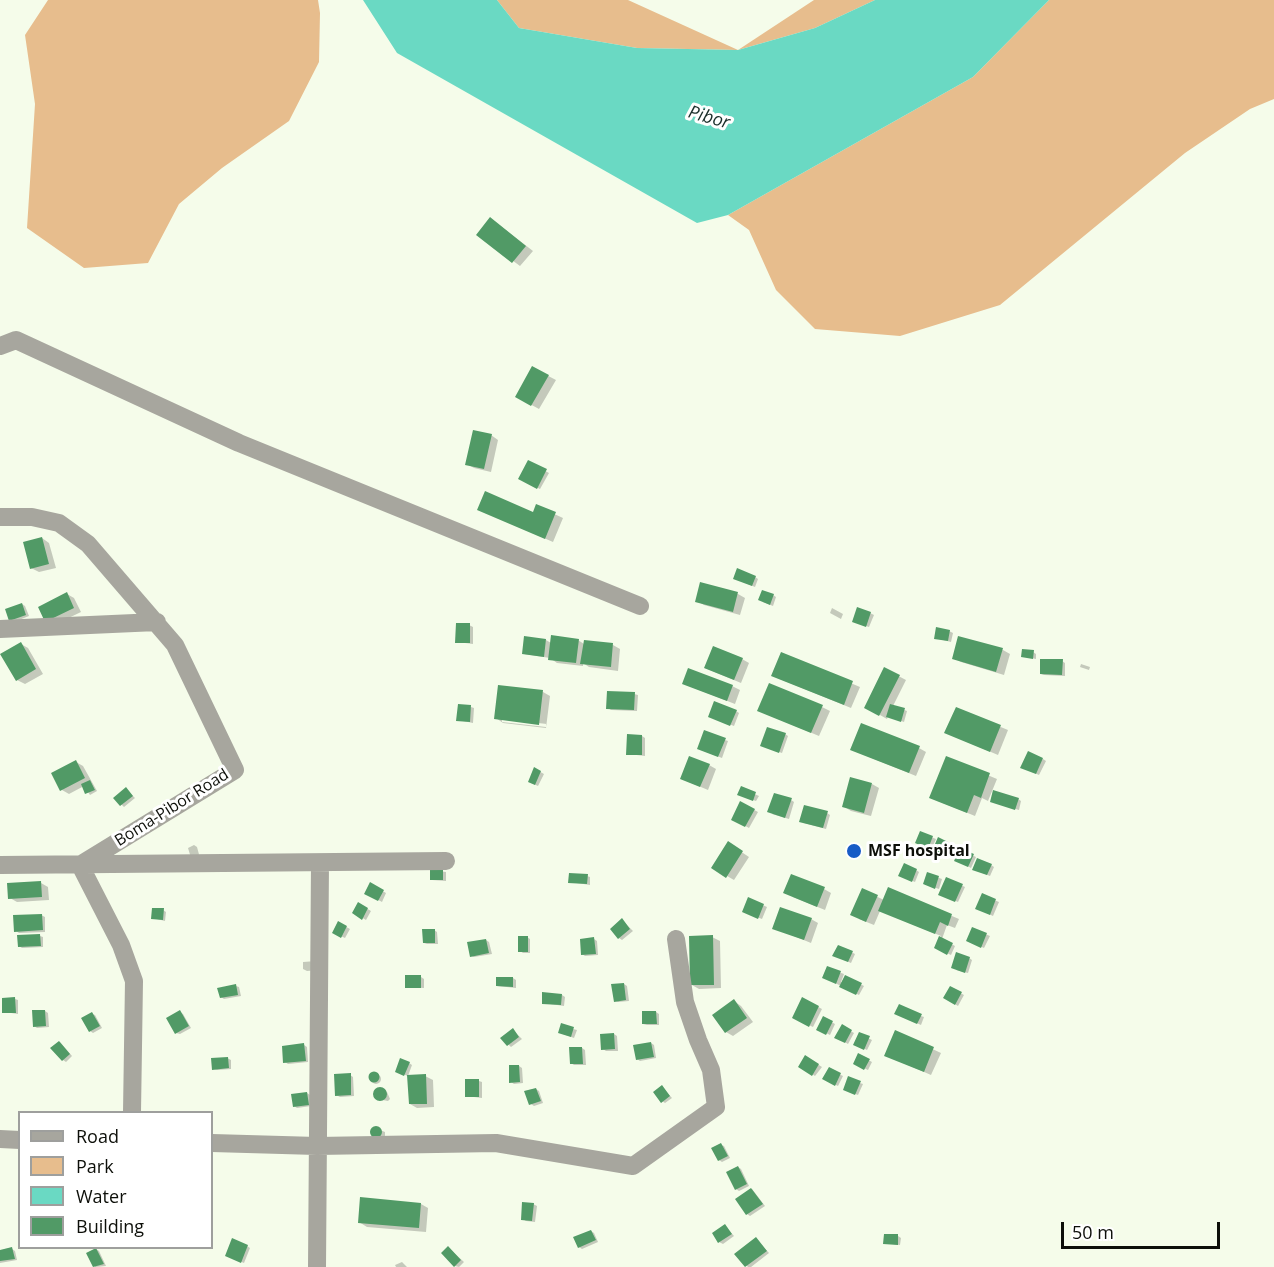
<!DOCTYPE html>
<style>
body{margin:0}
#map{position:relative;width:1274px;height:1267px;overflow:hidden;background:#f5fcea;font-family:"Open Sans",sans-serif}
canvas{display:block}
.legend{position:absolute;left:18px;top:1111px;width:195px;height:138px;box-sizing:border-box;background:#fff;border:2px solid #9e9f9d;margin:0;padding:8px 10px;list-style:none;font-size:18px;color:#0d0f09}
.legend li{display:flex;align-items:center;gap:12px;height:30px}
.legend b{width:30px;border:2px solid #9e9f9d}
.scale{position:absolute;left:1061px;top:1222px;width:159px;height:27px;box-sizing:border-box;border:3px solid #0d0f09;border-top:0;padding-left:8px;font-size:18px;line-height:21px;white-space:nowrap;color:#0d0f09;-webkit-text-stroke:4px #fff;paint-order:stroke}
</style>
<div id="map">
<canvas width="1274" height="1267"></canvas>
<ul class="legend">
<li><b style="height:8px;background:#a7a69e"></b>Road</li>
<li><b style="height:16px;background:#e7bd8d"></b>Park</li>
<li><b style="height:16px;background:#6ad9c3"></b>Water</li>
<li><b style="height:16px;background:#519a66"></b>Building</li>
</ul>
<div class="scale">50 m</div>
</div>
<script>
const context = document.querySelector('canvas').getContext('2d');
context.lineJoin = 'round';
function fillPath(path, color) { context.fillStyle = color; context.fill(path, 'evenodd'); }
function strokePath(path, color, width, dash) { context.strokeStyle = color; context.lineWidth = width; context.lineCap = dash ? 'butt' : 'round'; context.setLineDash(dash || []); context.stroke(path); }
function label(font, color, halo, rows, align = 'center') {
  context.font = font + ' "Open Sans",sans-serif'; context.lineWidth = 6; context.setLineDash([]); context.textBaseline = 'middle'; context.strokeStyle = halo; context.fillStyle = color; for (const [text, x, y, turn = 0] of rows) {
    context.save(); context.translate(x, y); context.rotate((+turn || 0) * Math.PI / 180); context.textAlign = isNaN(turn) ? turn : align; if (halo) context.strokeText(text, 0, 0); context.fillText(text, 0, 0); context.restore();
  }
}
fillPath(new Path2D(`
 M48,0h270l2,13 -1,49 -30,59 -67,47 -43,36 -31,59 -64,5 -57,-40 8,-124 -10,-69z
 M497,0h131l110,50 76,-50h61l-60,28 -77,22 -101,-2 -118,-20z
 M1049,0h225v99l-24,10 -65,44 -185,152 -100,31 -85,-7 -39,-39 -27,-60 -21,-15 245,-138z`), '#e7bd8d');
fillPath(new Path2D(`
 M363,0h134l22,28 118,20 101,2 77,-22 60,-28h174l-76,77 -245,138 -31,8 -300,-170z`), '#6ad9c3');
fillPath(new Path2D(`
 M498,224l35,27 -13,15 -42,-31z
 M533,368l23,12 -17,29 -22,-12z
 M491,435l7,5 -7,32 -17,-4 -7,-4z
 M529,462l20,11 -9,16 -20,-10z
 M537,506l26,12 -10,24 -67,-29 48,1z
 M42,538l7,5 7,25 -17,4 -8,-4z
 M755,577l3,2 -3,8 -17,-7z
 M701,584l37,10 7,4 -5,17 -36,-10 -7,-4z
 M67,594l7,4 7,14 -27,13 -8,-4z
 M773,595l3,2 -3,9 -10,-4z
 M22,604l3,2 4,10 -15,6 -4,-2z
 M832,608l11,6 -2,5 -11,-6z
 M870,613l4,2 -5,12 -12,-4z
 M469,625l4,2v17l-16,-2z
 M949,631l4,2 -2,9 -16,-4z
 M959,638l44,12 7,4 -6,21 -43,-13 -7,-4z
 M546,640l5,3 27,-3 6,4 1,-3 28,4 7,4 -2,22 -29,-4 -6,-4v3l-26,-3 -7,-5 -26,-4z
 M21,644l7,4 15,26 -18,10 -8,-4z
 M1033,652l3,2v5l-13,-3z
 M782,654l78,33 -9,21 -71,-29z
 M742,659l7,4 -8,20 -36,-15z
 M1062,661l3,2v13l-21,-1 -3,-1z
 M1081,664l9,3 -1,3 -9,-3z
 M885,669l21,11 -13,26 14,5 -3,11 -16,-6 -1,3 -21,-12z
 M684,684l48,2 8,4 -5,14z
 M500,686l43,6 7,4 -4,32 -43,-5 -7,-5zM502,719l45,5 -1,3 -44,-5z
 M634,694l4,1 -1,16 -26,-1 -3,-2z
 M471,707l3,1 -1,15 -15,-3z
 M822,707l8,4 -11,25 -53,-22z
 M957,709l51,21 -10,25 -45,-19z
 M736,711l3,2 -5,13 -21,-8z
 M785,734l3,2 -6,17 -17,-6z
 M642,736l3,2v18l-17,-2z
 M725,740l3,1 -6,17 -21,-8z
 M919,748l7,4 -10,24 -64,-26z
 M947,758l50,21 -9,22 -6,-3 -7,18 -37,-15z
 M1043,759l3,2 -7,14 -14,-6z
 M76,762l7,4 14,25 -7,4 -6,-9 -15,8 -7,-4z
 M709,765l7,4 -8,21 -19,-8z
 M535,769l9,5 -6,12 -9,-4z
 M872,784l7,4 -8,28 -20,-5 -8,-5z
 M741,788l18,8 -3,5 -14,-5z
 M126,789l9,9 -11,9 -9,-9z
 M1018,799l3,2 -2,9 -24,-7z
 M791,800l3,2 -5,17 -17,-5z
 M741,803l17,9 -9,16 -16,-9z
 M827,813l3,2 -4,14 -22,-6z
 M921,833l15,6 -4,9 3,1 4,-10 17,9 -5,10 -31,-13z
 M728,843l21,14 -15,23 -21,-12z
 M194,845l3,2 3,11h-9l-3,-10z
 M961,850l15,7 -5,11 -15,-8z
 M991,865l3,2 -4,9 -13,-5z
 M432,870l14,2v9l-14,-1z
 M916,870l3,2 -4,10 -12,-5z
 M928,874l14,5 -3,10 -12,-4z
 M587,876l3,1v8l-20,-3z
 M947,879l18,8 -7,15 -18,-8z
 M41,883l7,4 1,13 -32,2 -7,-4z
 M370,884l16,9 -4,9 -16,-9z
 M824,889l7,4 -6,17 -32,-13z
 M888,889l71,30 -4,9 -8,-3 -5,14 13,7 -4,9 -15,-7 5,-12 -61,-25 -6,14 -15,-6 4,-29 21,10z
 M982,895l17,7 -6,14 -13,-6z
 M749,899l18,8 -5,12 -15,-6z
 M359,904l12,7 -5,9 -12,-7z
 M163,910l3,2 -1,9 -12,-3z
 M41,915l4,2v15l-26,1 -3,-2z
 M811,919l7,4 -7,20 -37,-15z
 M622,920l11,11 -11,9 -3,-2z
 M339,923l11,6 -5,9 -11,-5z
 M973,929l17,7 -6,12 -13,-6z
 M434,930l3,2 1,12h-11l-3,-1z
 M40,936l3,1v10l-21,1 -3,-2z
 M527,937l3,2v14h-7l-3,-2z
 M712,937l8,4 1,47 -22,1 -7,-4z
 M594,939l3,2 1,14 -13,1 -3,-2z
 M486,940l3,2 3,12 -18,3 -3,-1z
 M839,946l16,8 -4,9 -14,-6z
 M969,958l3,2 -4,13 -12,-3z
 M316,961l3,9 -12,1 -4,-2v-7z
 M828,968l16,6 -3,8 2,1 3,-6 18,9 -5,9 -32,-16z
 M421,977l3,2v9l-17,-1z
 M513,978l3,2v8l-19,-2z
 M624,984l3,2 2,15 -11,1 -3,-1z
 M236,986l3,1 2,9 -17,3 -3,-2z
 M951,988l13,7 -6,11 -13,-8z
 M562,995l3,2 -1,9 -21,-3z
 M15,999l3,1v14l-14,-2z
 M803,999l19,10 -9,18 -19,-9z
 M734,1001l7,5 12,16 -20,14 -7,-4z
 M45,1011l3,2 1,14 -12,1 -3,-2z
 M180,1012l3,2 8,14 -11,6 -4,-1z
 M656,1012l3,2v11h-12l-4,-1z
 M92,1014l3,1 7,13 -9,5 -3,-2z
 M899,1015l22,1 3,1 -3,8z
 M824,1018l11,6 -5,11 -12,-6z
 M842,1026l12,7 -6,11 -12,-7z
 M573,1029l4,1 -3,8 -11,-4z
 M513,1030l9,9 -11,8 -9,-9z
 M896,1032l45,21 -10,22 -37,-16z
 M614,1034l3,2 1,15h-12l-3,-2z
 M860,1034l12,6 -5,10 -12,-6z
 M60,1042l12,14 -6,6 -3,-2z
 M651,1043l3,2 2,13 -16,3 -3,-2z
 M304,1045l3,2 1,15 -20,2 -3,-2z
 M582,1048l3,2 1,15h-12l-3,-2z
 M859,1055l13,7 -4,8 -13,-6z
 M806,1057l16,10 -7,9 -15,-10z
 M227,1058l4,2v9l-14,1 -3,-1z
 M409,1063l3,2 -4,11 -8,-3z
 M519,1066l3,2 1,15 -9,1 -3,-2 -1,-15z
 M829,1069l14,7 -5,10 -14,-7z
 M371 1079a5 5 0 1 1 10 0a5 5 0 1 1-10 0Z
 M350,1075l3,2 1,19 -14,1 -4,-2z
 M425,1076l8,4 1,27 -17,1 -7,-4z
 M479,1081l3,1v16l-16,-2z
 M860,1083l3,1 -5,11 -10,-4z
 M662,1087l10,11 -7,5 -3,-2z
 M536,1089l3,2 4,12 -9,3 -3,-2z
 M376,1090l11,2 3,7 -2,2 -11,-2 -3,-7z
 M307,1093l3,2 1,11 -14,2 -3,-2z
 M375,1128l10,4v6l-13,-2v-6z
 M721,1145l3,1 6,12 -8,4 -3,-2z
 M738,1167l3,2 8,17 -10,5 -3,-2z
 M752,1189l13,17 -15,10 -3,-2z
 M421,1204l7,4 -2,24 -59,-5 -8,-5z
 M533,1204l4,2 -2,16 -9,-1 -3,-2z
 M725,1226l9,10 -11,8 -4,-2z
 M591,1231l3,2 4,9 -16,7 -3,-2z
 M898,1236l3,2 -1,7 -15,-2z
 M756,1239l13,14 -18,14h-3l-12,-13z
 M247,1246l3,2 -6,15 -14,-6z
 M12,1249l3,2 2,9 -17,3v-11z
 M96,1249l3,2 7,15 -11,1 -7,-14z
 M451,1250l13,12 -5,5 -4,-1 -12,-13z
 M402,1262l5,5h-11l-1,-2z`), '#0003');
fillPath(new Path2D(`
 M490,217l36,29 -14,17 -36,-28z
 M532,366l17,9 -18,31 -16,-9z
 M473,430l19,4 -8,35 -19,-4z
 M528,460l19,9 -10,20 -19,-10z
 M485,491l48,21 3,-8 20,8 -11,27 -68,-29z
 M42,537l7,27 -19,5 -7,-27z
 M737,568l19,8 -4,10 -19,-7z
 M700,582l38,10 -5,20 -38,-10z
 M762,590l12,4 -4,11 -12,-5z
 M67,592l7,16 -29,14 -7,-15z
 M22,603l4,12 -17,6 -4,-12z
 M857,607l14,5 -5,15 -14,-5z
 M456,623h14v20h-15z
 M936,627l14,3 -2,11 -14,-2z
 M551,635l28,4 -3,24 -28,-3z
 M524,636l22,3 -2,18 -22,-3z
 M958,636l45,12 -7,24 -44,-13z
 M584,640l29,3 -2,24 -31,-3z
 M21,642l15,27 -20,12 -16,-27z
 M713,646l30,12 -9,22 -30,-12z
 M1022,649l12,1 -1,9 -12,-2z
 M781,652l72,29 -9,24 -73,-29z
 M1040,659h23l-1,16 -22,-1z
 M884,667l16,8 -21,41 -15,-8z
 M688,668l45,17 -6,16 -45,-17z
 M769,683l54,22 -12,28 -54,-22z
 M498,685l45,5 -4,35 -45,-6z
 M607,691l28,1 -1,18 -28,-1z
 M714,701l23,9 -7,16 -22,-9z
 M458,704l13,1 -1,17 -14,-1z
 M890,704l15,4 -4,14 -15,-5z
 M956,707l45,18 -11,27 -46,-19z
 M861,723l59,23 -11,27 -59,-23z
 M767,727l19,6 -7,20 -19,-7z
 M704,730l22,8 -8,19 -21,-8z
 M627,734l15,1v20h-16z
 M1028,751l15,7 -7,16 -16,-6z
 M689,756l21,8 -10,23 -20,-8z
 M946,756l44,17 -9,25 -7,-3 -7,18 -38,-15z
 M76,760l9,18 -25,13 -9,-18z
 M534,767l7,4 -6,14 -7,-3z
 M850,777l22,6 -8,30 -22,-6z
 M90,780l5,10 -10,4 -4,-10z
 M741,786l15,6 -3,9 -16,-6z
 M126,787l7,9 -13,10 -7,-8z
 M993,790l26,8 -4,12 -25,-8z
 M774,793l18,5 -7,20 -18,-6z
 M740,801l15,8 -10,18 -14,-7z
 M804,805l24,6 -5,17 -24,-6z
 M920,831l13,5 -5,13 -13,-6z
 M938,837l16,8 -6,13 -16,-7z
 M728,841l15,10 -17,27 -15,-10z
 M960,848l14,6 -6,13 -14,-6z
 M977,858l15,6 -5,11 -15,-5z
 M904,863l13,6 -5,13 -14,-6z
 M430,868l13,1v11h-13z
 M927,872l12,4 -4,13 -12,-5z
 M569,873l19,1 -1,10 -19,-1z
 M791,874l34,13 -8,20 -34,-14z
 M946,877l17,7 -8,18 -17,-7z
 M41,881l1,16 -34,2 -1,-16z
 M370,882l14,8 -6,11 -14,-7z
 M888,887l64,27 -4,12 -8,-4 -5,12 -57,-23z
 M862,888l16,7 -12,27 -16,-7z
 M982,893l14,6 -6,16 -15,-6z
 M748,897l16,7 -6,15 -16,-7z
 M358,902l10,6 -6,12 -10,-7z
 M780,907l32,11 -8,22 -32,-11z
 M152,908h12l-1,12 -12,-1z
 M42,914l1,16 -29,2 -1,-17z
 M622,918l8,11 -12,10 -8,-10z
 M338,921l9,5 -6,12 -9,-5z
 M972,927l15,6 -6,15 -15,-7z
 M422,929h13v14h-12z
 M40,934l1,12 -23,1 -1,-12z
 M713,935l1,50h-24l-1,-49z
 M518,936h10v16h-10z
 M939,936l14,7 -6,12 -13,-7z
 M594,937l2,17 -15,1 -1,-16z
 M486,939l3,14 -19,4 -3,-15z
 M838,945l15,6 -5,11 -16,-6z
 M956,952l14,5 -5,16 -14,-5z
 M827,966l14,5 -5,13 -14,-6z
 M405,975h16v13h-16z
 M845,975l17,8 -6,12 -17,-8z
 M496,977h17v10l-17,-1z
 M624,983l2,17 -12,2 -3,-18z
 M236,984l2,11 -18,3 -3,-10z
 M950,986l12,6 -7,13 -12,-7z
 M542,992l20,2 -1,11 -19,-1z
 M15,997l1,16h-14v-15z
 M802,997l17,9 -10,21 -17,-9z
 M734,999l13,19 -22,15 -13,-18z
 M899,1004l23,10 -5,10 -23,-10z
 M32,1010h13l1,16 -13,1z
 M180,1010l9,16 -14,8 -9,-16z
 M642,1011h14l1,13h-15z
 M92,1012l8,14 -11,6 -8,-14z
 M823,1016l10,5 -7,14 -10,-5z
 M561,1023l13,4 -3,10 -13,-4z
 M842,1024l10,6 -7,13 -11,-5z
 M513,1028l6,9 -12,9 -7,-8z
 M895,1030l39,17 -10,25 -40,-16z
 M859,1032l11,4 -6,14 -11,-5z
 M614,1033l1,16 -14,1 -1,-16z
 M59,1041l11,13 -8,7 -12,-13z
 M651,1042l3,15 -18,3 -3,-15z
 M304,1043l2,18 -23,2 -1,-17z
 M569,1047h13l1,17h-13z
 M858,1053l12,6 -6,11 -11,-6z
 M805,1055l14,9 -7,12 -14,-9z
 M228,1057l1,11 -17,2 -1,-12z
 M400,1058l10,4 -6,14 -9,-4z
 M509,1065h10l1,17 -11,1z
 M829,1067l12,6 -6,13 -13,-7z
 M368.5 1077a5.5 5.5 0 1 1 11 0a5.5 5.5 0 1 1-11 0Z
 M351,1073v22l-16,1 -1,-22z
 M426,1074l1,30h-18l-2,-29z
 M848,1076l13,5 -6,14 -12,-5z
 M465,1079h14v18h-14z
 M662,1085l8,11 -9,7 -8,-11z
 M373 1094a7 7 0 1 1 14 0a7 7 0 1 1-14 0Z
 M536,1088l5,13 -12,4 -5,-14z
 M307,1092l2,13 -16,2 -2,-13z
 M370 1132a6 6 0 1 1 12 0a6 6 0 1 1-12 0Z
 M721,1143l7,13 -10,5 -7,-13z
 M738,1166l9,18 -12,6 -9,-18z
 M751,1188l12,16 -17,11 -11,-16z
 M360,1197l61,6 -2,25 -61,-5z
 M522,1202l12,1 -2,18 -11,-1z
 M725,1224l7,10 -14,9 -6,-10z
 M591,1230l5,10 -18,8 -5,-11z
 M884,1234h14v11l-15,-1z
 M756,1237l11,14 -22,16 -11,-13z
 M232,1238l16,7 -7,18 -16,-7z
 M448,1246l13,14 -7,7 -13,-14z
 M12,1247l3,12 -15,2v-11z
 M96,1248l8,16 -11,3 -7,-14z`), '#519a66');
strokePath(new Path2D(`
 M0,346l16,-6 223,103 401,163
 M0,517h32l27,6 29,21 87,101 60,125 -155,95 41,80 13,36 -2,131
 M0,629l157,-7
 M0,865l446,-4
 M0,1139l20,1
 M212,1143l105,3 179,-3 137,23 83,-59 -5,-37 -13,-30 -13,-38 -9,-63
 M317,1267l3,-404`), '#a7a69e', 18);
for (const [x, y, r, color] of [
 [854,851,8,"#175bc6"]
]) { const dot = new Path2D(); dot.arc(x, y, r, 0, 2 * Math.PI); context.fillStyle = color; context.fill(dot); strokePath(dot, '#fff', 2); }
label('16px', '#0d0f09', '#fff', [
 ["Boma-Pibor Road",172,808,-32]
]);
label('bold 16px', '#0d0f09', '#fff', [
 ["MSF hospital",868,851]
], 'left');
label('italic 18px', '#192d29', '#fff', [
 ["Pibor",709,118,16]
]);
</script>
